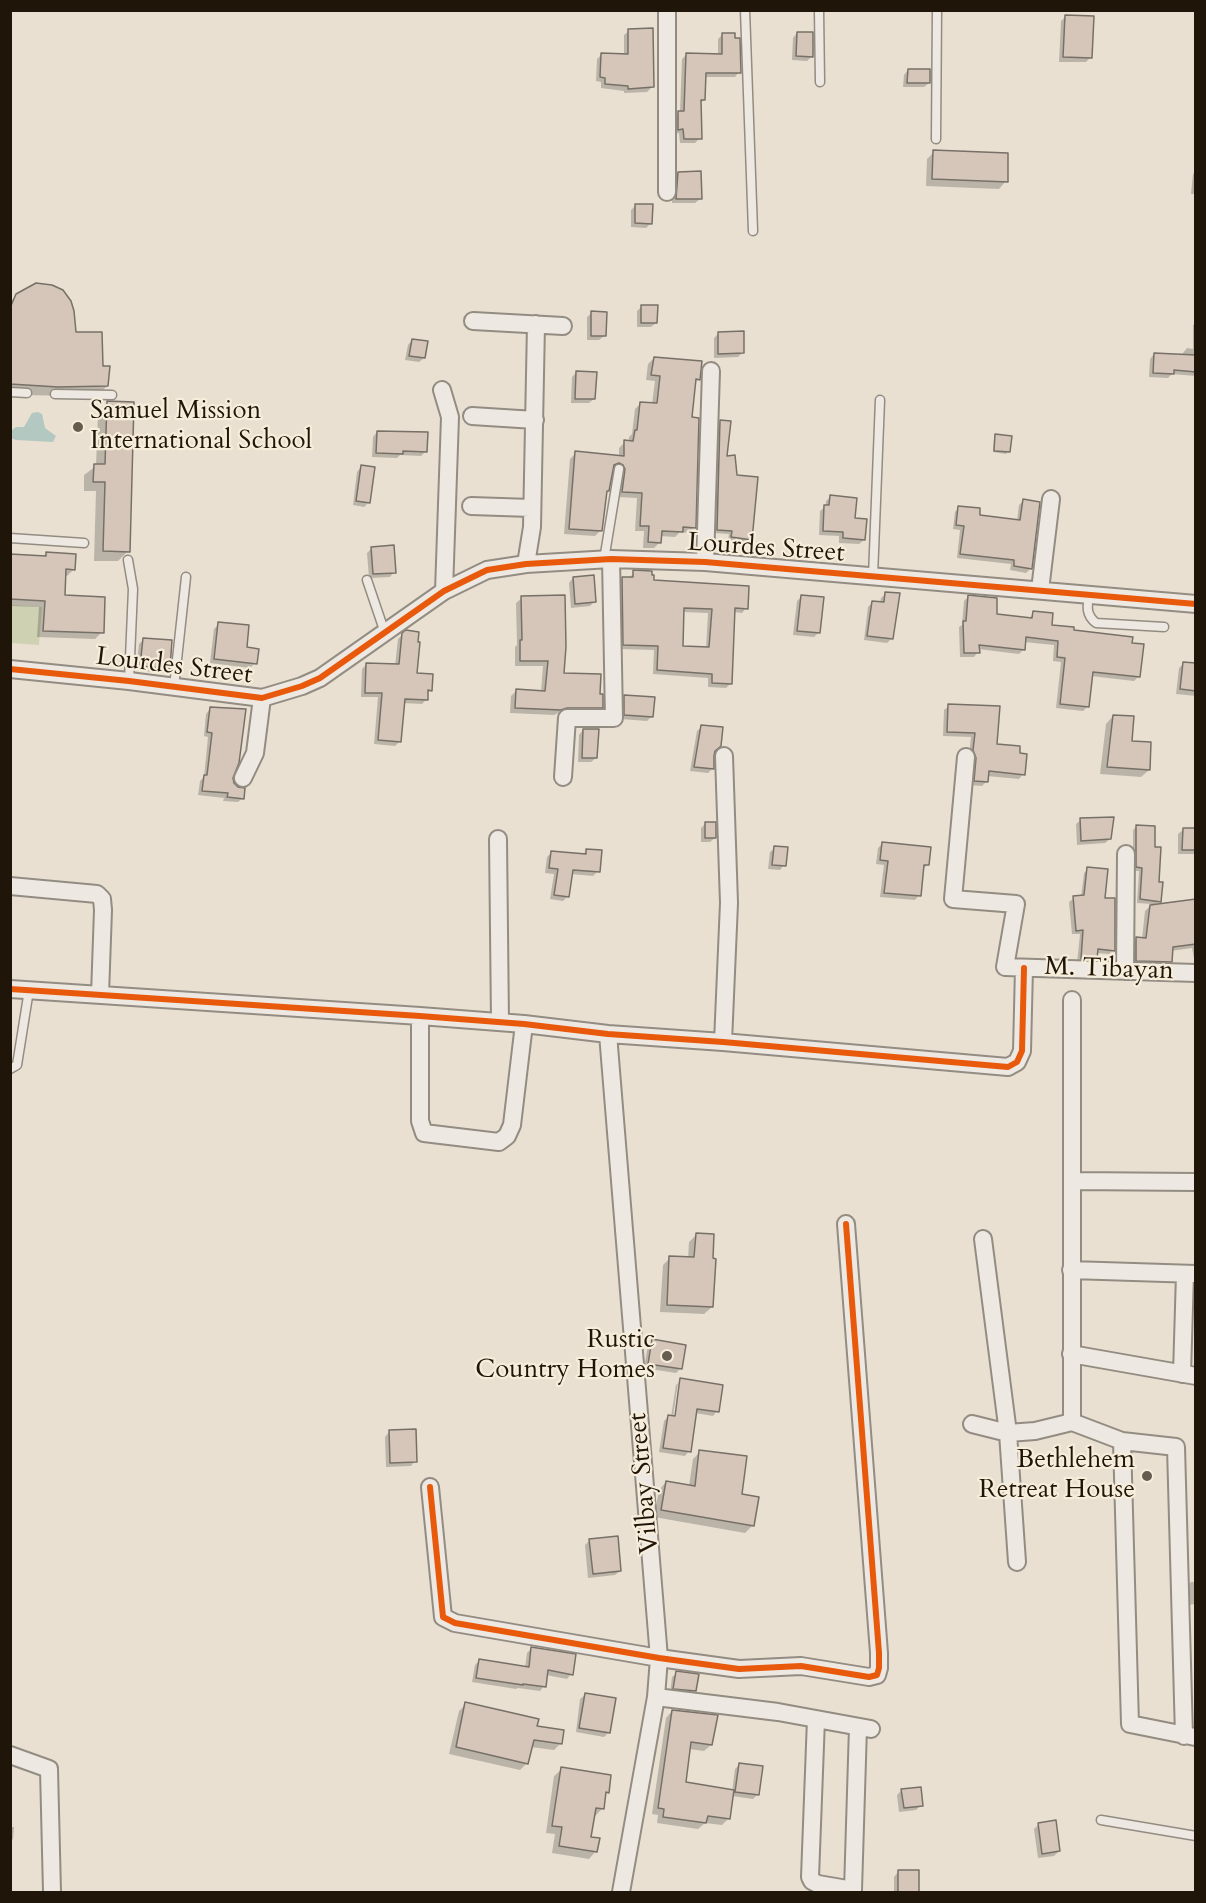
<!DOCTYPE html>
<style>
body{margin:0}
#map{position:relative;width:1206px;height:1903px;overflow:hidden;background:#e9e0d1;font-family:Cardo,serif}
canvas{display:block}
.frame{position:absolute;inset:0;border:12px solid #201509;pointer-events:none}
</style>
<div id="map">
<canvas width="1206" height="1903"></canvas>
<div class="frame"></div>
</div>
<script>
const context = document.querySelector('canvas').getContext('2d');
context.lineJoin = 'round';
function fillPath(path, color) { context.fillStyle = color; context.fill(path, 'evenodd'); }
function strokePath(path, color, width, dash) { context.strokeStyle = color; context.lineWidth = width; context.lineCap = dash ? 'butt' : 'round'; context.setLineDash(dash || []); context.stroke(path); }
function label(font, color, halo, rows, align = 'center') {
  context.font = font + ' Cardo,serif'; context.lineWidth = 4.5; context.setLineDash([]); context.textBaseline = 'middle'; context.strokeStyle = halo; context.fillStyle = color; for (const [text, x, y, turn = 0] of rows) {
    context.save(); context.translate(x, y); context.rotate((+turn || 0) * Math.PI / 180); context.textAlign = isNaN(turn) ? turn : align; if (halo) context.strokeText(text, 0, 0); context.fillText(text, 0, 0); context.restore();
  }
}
fillPath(new Path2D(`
 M10,605l32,2 -3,38 -28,-2z`), '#ced1b2');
fillPath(new Path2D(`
 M38,412l4,2 3,14 11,8 -3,6 -37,-2 -5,-2 1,-8 4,-3h8l8,-14z`), '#b2c8c0');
fillPath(new Path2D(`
 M1065,17l25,41 -4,4h-27l2,-41z
 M629,31l23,56 -5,5 -23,1v-2l-23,-3v-6l-5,-1 1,-22 5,-5 22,2v-21z
 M797,33l15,23 -5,5 -15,-1 1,-22z
 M723,34l16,38 -4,5h-30l-1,23 -5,4 1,34 -5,5h-15l-1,-10 -6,1v-17l7,-5 2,-53 5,-5 31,2v-17z
 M908,70l21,13 -5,4h-21l1,-12z
 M934,152l72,29 -7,8 -73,-3 1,-27z
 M1196,171v23h-5l2,-20z
 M678,173l22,26 -5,4h-23l1,-25z
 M636,205l15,18 -5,5 -15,-1v-17z
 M17,295l58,38 27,34 5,19 -10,10 -87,-1v-93z
 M642,306l14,17 -5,4h-14v-16z
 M592,313l12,23 -5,4h-12v-23z
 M1196,323v53l-24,-2 -4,4 -19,-1 1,-18 4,-5 28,2 1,-3 4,-5 6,1v-24z
 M718,334l25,18 -5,5 -24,1v-20z
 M412,340l12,18 -5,4 -14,-2 3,-15z
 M654,358l45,21 -5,4 -3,35 3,109 -6,6 -8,-1 -5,5 -15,-1 -1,7 -5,5h-11l1,-17h-9l2,-33 -20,-1 1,-27 -6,-3 -7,26 -4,37 -6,6 -31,-2 6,-75 6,-6 43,4v-9l6,-6h4v-5l3,-3 3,-25 6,-6 11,1 3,-23 -9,-1 2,-16z
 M577,372l17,27 -5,4h-18l1,-26z
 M108,403l20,148 -10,10h-24l2,-70h-12v-16l12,-9 2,-53z
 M721,421l4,36 11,19 15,63 -5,4 -18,-2 1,-7 -16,-1 3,-108z
 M377,432l49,19 -5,5 -21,-1 -3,3 -25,-1 1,-20z
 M996,436l12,16 -2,2 -13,-2 1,-14z
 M361,467l8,35 -5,5 -11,-2 4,-33z
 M831,497l22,22 11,21 -5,4 -20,-1v-7l-20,-1 1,-24 6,-5v-5z
 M1023,501l8,67 -5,5 -16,-3 1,-6 -54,-6 3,-28 -7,-1 2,-17 4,-5 19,10 39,4 2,-16z
 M372,548l22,24 -4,5 -21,1 -2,-25z
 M47,553l27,16 -7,7 -2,-1 -2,22 39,35 -7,7 -58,-2 2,-30 -29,-1v-51l33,2z
 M634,572l18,10 94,26 -4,5 -8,-1 -3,71 -5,5 -18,-1v-9l-55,-4 1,-24 -35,-1 -1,-66 4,-4h7zM683,612l25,1 -2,36 -24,-2z
 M573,578l22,23 -5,5 -19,2 -2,-25z
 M886,593l6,45 -5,5 -23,-3 4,-33 4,-4h8l1,-5z
 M802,596l17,36 -5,5 -21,-2 4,-34z
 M968,597l27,19 34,3 5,-7 16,14 22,5 67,45 -5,5 -43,-5 -3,30 -5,5 -27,-3 5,-46 -8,-1 1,-16 -30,-3v7l-5,5 -41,-5v3l-4,5h-14l-1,-30 3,-2 2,-24z
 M522,598l40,77 37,20 3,12 -6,5h-36l-6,3 -44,-2 1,-17 5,-5 25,1 2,-26h-28v-19l2,-2 -1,-42z
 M219,624l26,24 10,15 -5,5 -40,-5 4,-34z
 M403,634l12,40 16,16 -4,4 -1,6 -4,4 -19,-1 -3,38 -5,5 -21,-2 4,-47h-17l1,-28 5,-5 28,2 3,-27z
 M143,640l25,28 -5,5 -27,-3 3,-26z
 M1184,663l12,2v31l-20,-2 3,-26z
 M625,696l27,20 -5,5 -27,-2v-18z
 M949,706l47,40 27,28 -4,5 -32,-3v5l-5,5 -12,-1 -1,-30 2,-18 -28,-1 1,-26z
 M210,709l21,69 12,20 -5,4 -15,-1 1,-3 -26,-3 2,-14 4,-4 4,-40 -4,-1 2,-22z
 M1113,716l36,54 -8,7 -41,-3 6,-50z
 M702,727l11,24 -1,18 -4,4 -18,-2 7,-40z
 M583,730l13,28 -5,4h-13l1,-27z
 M1081,820l29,19 -5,4 -28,2 -1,-21z
 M705,824l10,14 -5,4h-9v-14z
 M1137,826l16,22 7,53 -5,4 41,-5v69l-4,-21 -21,3v10l-5,6 -35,-2v-21l5,-5h6l3,-28 7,-7 -15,-1 2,-32h-6v-41z
 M1183,830h13v24h-18v-20z
 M883,843l45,21 -5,5 -4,26 -4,5 -35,-3 4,-32 -8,-1 2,-16z
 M775,848l9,17 -4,5 -12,-1 2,-17z
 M587,850l11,21 -5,5 -22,-2 -4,23 -4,4 -13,-2 4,-25 -9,-1 2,-16 5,-5 30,3z
 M1088,869l15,30 10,51 -4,4 -13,-1v6l-5,4h-14l3,-29h-8l-3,-32 5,-4 7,-1 3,-24z
 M696,1235l16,72 -8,7 -44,-2 3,-47 7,-7 18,1 1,-17z
 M653,1341l28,27 -5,5 -32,-5 4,-23z
 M681,1380l36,31 -4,5 -18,-3 -6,38 -4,5 -26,-4 5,-31 4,-4h3l5,-32zM678,1383h3l-6,41 -3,-1z
 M389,1432l26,29 -4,5 -25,1 -1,-30z
 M700,1452l41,43 11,31 -7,7 -91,-16 5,-27 7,-8 23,4 4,-27z
 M590,1540l30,31 -5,4 -27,3 -3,-33z
 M1191,1582h5v22l-9,1 -1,-18z
 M532,1648l39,26 -4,5 -21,-4 -2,11 -4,5 -22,-3 -2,1 -44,-7 3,-17 4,-4 46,7 2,-15z
 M677,1673l17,18 -4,4 -20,-2 2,-16z
 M585,1695l24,37 -5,5 -28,-5 4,-33z
 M466,1704l70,23 25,16 -7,7 -23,-3 -4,16 -7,7 -71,-16 10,-43z
 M672,1711l39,34 -7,6 -15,-2 -5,35 48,8 3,-23 5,-5 18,30 -5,5 -21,-3 -3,22 -7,7 -17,-2 -7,6 -41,-6 1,-8 -6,-1 14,-96z
 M562,1769l45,23 -3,3 -1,13 -8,8 -2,-1 -3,23 6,13 -7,8 -37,-6 3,-19 -9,-1 8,-57z
 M902,1790l19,15 -5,5 -17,2 -2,-17z
 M1039,1824l20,27 -5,5 -16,2 -4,-29z
 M10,1827h4l-1,12 -2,2z
 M898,1872l20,20h-24v-15z`), '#0003');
const building = new Path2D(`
 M1065,15l29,1 -2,42 -29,-1z
 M653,28l1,59 -26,2v-3l-23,-2v-6l-5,-1 1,-24 27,1v-25z
 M797,32h16v25l-17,-1z
 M722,33h13v5h5l1,35h-35l-1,27h-4l1,39h-18l-1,-10 -5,1v-19h6l2,-58 36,1z
 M908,69h22v14h-23z
 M933,150l75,3v29l-76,-3z
 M701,171l1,28h-26l2,-27z
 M635,204h18l-1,20 -17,-1z
 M36,283l16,2 11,5 8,11 3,10 2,21h26l1,34h7l-2,20 -50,1 -48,-3v-76l6,-14z
 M641,305h17l-1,18h-16z
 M591,311l16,1 -1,24h-15z
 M744,331v22l-26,1v-22z
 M412,339l16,2 -3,17 -16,-2z
 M1154,353l42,2v17l-22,-2v4l-21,-1z
 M654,357l48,4 -2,19 -4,-1 -4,38 7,1 -3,110 -13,-1v5l-21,-1 -1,12 -13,-1 1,-16h-9l2,-33 -20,-1 3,-23 -2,-4 -4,-2 -5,2 -5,26h-2l-5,40 -33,-2 6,-78 49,5v-16l9,1 2,-11h2l3,-28 17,1 3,-27 -9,-1z
 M576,371l21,1 -2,27h-20z
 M107,401l27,1 -4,150 -27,-1 2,-69h-12l1,-18h11z
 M720,420l11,1 -4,35 8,-1 2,20 21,2 -6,63 -21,-3 1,-6 -15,-1z
 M377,431l51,1 -1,20 -24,-1v3l-27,-1z
 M995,434l17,2 -2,16 -16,-1z
 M361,465l14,2 -5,36 -14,-2z
 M830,495l27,3 -2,20 12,1 -2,21 -22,-2v-6l-20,-1 1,-26h5z
 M1023,499l17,3 -8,67 -18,-3v-6l-54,-6 4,-28 -8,-1 2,-19 22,2v7l40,5z
 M394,545l2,28 -23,1 -2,-27z
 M46,552l30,2 -1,16 -9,-1 -1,26 40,2 -1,36 -61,-2 2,-30 -35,-2v-45l36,2z
 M633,570l19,1v4h2v5l95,6 -1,23 -13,-1 -3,76 -20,-1v-9l-55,-4 1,-24 -35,-1 -1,-68h11zM684,608l28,1 -3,38 -26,-1z
 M594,575l2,27 -21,2 -2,-27z
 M885,592l15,1 -7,46 -26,-3 5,-35 12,1z
 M565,595l1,52 -2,26 37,1 -1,20h3v14h-36l-6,2 -46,-2 1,-19 29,2 3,-30h-28v-21h2l-1,-44z
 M801,595l23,2 -4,36 -23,-2z
 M968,595l29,3v16l35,4 1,-7 20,2 -1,12 22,2v3l59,7 -1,6 12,1 -4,33 -47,-5 -4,35 -29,-3 5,-46 -8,-1 1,-16 -32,-4 -1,13 -46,-5 1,8h-16l-1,-32h3z
 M218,622l31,3 -2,22 12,2 -2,15 -43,-5z
 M406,630l13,2 -1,10h2l-3,31 16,1 -1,17 -4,-1v10l-23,-1 -4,43 -23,-2 4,-47h-17l1,-30 33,1 3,-31z
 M143,638l29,2 -2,29 -30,-3z
 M1183,662l13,1v28l-16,-2z
 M624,695l31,2 -2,20 -29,-2z
 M948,704l52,2 -3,38 23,2v7l7,1 -2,21 -36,-4 -1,11 -14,-1 2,-23 -3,-8 2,-17 -28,-1z
 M210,707l36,2 -7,54 -6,15 1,5 4,4 7,1 -1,11 -17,-2 1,-4 -26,-2 2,-16h3l5,-42 -5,-1z
 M1113,715l21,1 -2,25 19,1 -1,28 -43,-3z
 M701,725l22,2 -2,19 -6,5 -1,5v13l-20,-2z
 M583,729h16l-2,29h-15z
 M1114,817l-3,22 -30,2 -1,-23z
 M705,822h11v16h-11z
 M1136,825l19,1v21h6l-2,35h4l-2,20 -21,-3 2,-31 -6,-1z
 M1183,828h13v22h-14z
 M882,842l49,5 -2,18h-5l-3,31 -37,-3 4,-32 -8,-1z
 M774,846l14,1 -2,19 -14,-1z
 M586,849l16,1 -2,22 -27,-2 -4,27 -15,-2 4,-26 -9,-1 2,-17 35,3z
 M1087,867l21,2 -3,29h10v53l-17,-2 -1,10h-16l2,-29 -7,1 -3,-35 11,-1z
 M1196,899v45l-23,3 -1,15 -36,-1v-24l10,1 4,-33z
 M696,1233l18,1 -1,24 3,1 -3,48 -46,-2 2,-49 25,1z
 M652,1339l34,6 -4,24 -34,-5z
 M680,1378l43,7 -4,27 -22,-3 -6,43 -28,-4 5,-33 7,1z
 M416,1429l1,33 -27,1 -1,-33z
 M699,1450l48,6 -5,38 17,3 -5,29 -93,-16 5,-29 29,5z
 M618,1536l3,35 -28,3 -4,-35z
 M531,1647l45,7 -3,21 -25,-5 -2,17 -23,-3v1l-47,-7 3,-19 50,8z
 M676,1671l23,3 -3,17 -23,-2z
 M585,1693l31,5 -6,35 -31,-5z
 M465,1702l74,17 -2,7 27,4 -2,14 -28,-4 -6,24 -72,-17z
 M672,1710l46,5 -6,30 -21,-3 -5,40 48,8 -4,29 -22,-3 -2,7 -43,-6 1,-8 -6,-1z
 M739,1763l24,3 -4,29 -24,-3z
 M561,1767l50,8 -2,18 -3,-1 -2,17 -8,-1 -5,29 9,1 -3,14 -38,-6 3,-19 -10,-1z
 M921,1787l2,19 -19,2 -3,-19z
 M1056,1820l4,31 -18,3 -4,-31z
 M898,1870h21v23h-21z`);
fillPath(building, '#d5c6b9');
strokePath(building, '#777067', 1.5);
const service = new Path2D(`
 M745,10l8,221
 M819,10l1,72
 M936,139l1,-129
 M10,392l17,1
 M55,394l57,1
 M10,538l74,5
 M128,560l5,29 -4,92
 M604,560l15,-91
 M873,576l7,-176
 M367,580l18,53
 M1089,595c-2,12 -3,20 7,28l68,4
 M174,687l12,-110
 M10,1069l7,-4 12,-75
 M1101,1820l95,16`);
const minor = new Path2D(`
 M667,10v182
 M473,321l90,5
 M442,390l8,27 -6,174
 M472,416l63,4
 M471,506l60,2
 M705,562l6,-191
 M526,564l6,-37 4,-203
 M1040,590l11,-91
 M10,669l119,12 133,17 40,-12 18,-8 124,-87 43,-21 39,-6 85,-5 94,3 491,42
 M966,757l-13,142 63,5 -11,63 191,6
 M563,777l4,-59h47l-3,-159
 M243,778l12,-25 7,-55
 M498,839l2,183
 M10,886l87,8 5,5 1,11 -3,85
 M1125,971l1,-117
 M10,989l410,27 104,8 84,10 115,8 285,25 9,-5 5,-11 2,-83
 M1072,1000v422
 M420,1016v105l4,12 75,9 8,-6 5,-11 12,-101
 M608,1034l51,624 -3,39 -35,195
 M723,1042l6,-139 -5,-147
 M1072,1181l124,1
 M983,1239l25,194 9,129
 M1071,1270l125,4
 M1071,1354l125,22
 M1182,1374l3,-100
 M972,1424l36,9 27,-2 37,-9 50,19 54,6 8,289
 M1122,1441l8,283 65,13
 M430,1487l13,130 12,6 204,35 80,11 62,-3 68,11 8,-2 2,-7v-15l-33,-429
 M656,1697l122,15 93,17
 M816,1719l-6,158 2,4 6,3 35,6 5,-163
 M10,1755l39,14 3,123`);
strokePath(service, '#938c82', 11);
strokePath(minor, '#938c82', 20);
strokePath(service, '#ede8e1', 8);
strokePath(minor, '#ede8e1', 16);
strokePath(new Path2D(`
 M10,669l119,12 133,17 40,-12 18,-8 124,-87 43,-21 39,-6 85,-5 94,3 491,42
 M10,989l410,27 104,8 84,10 115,8 285,25 9,-5 5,-11 2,-83
 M430,1487l13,130 12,6 204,35 80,11 62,-3 68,11 8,-2 2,-7v-15l-33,-429`), '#e8590c', 6);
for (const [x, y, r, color] of [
 [78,427,6,"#665c4f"],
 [667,1356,6,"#665c4f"],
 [1147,1476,6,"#665c4f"]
]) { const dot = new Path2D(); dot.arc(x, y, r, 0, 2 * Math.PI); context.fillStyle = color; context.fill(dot); strokePath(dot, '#f7eddb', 2); }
label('26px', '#201509', '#f7eddb', [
 ["Samuel Mission",90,412,"left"],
 ["International School",90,442,"left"],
 ["Rustic",655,1341],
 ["Country Homes",655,1371],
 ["Bethlehem",1135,1461],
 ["Retreat House",1135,1491]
], 'right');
label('26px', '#201509', '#f7eddb', [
 ["Lourdes Street",766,549,4],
 ["Lourdes Street",174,667,7],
 ["M. Tibayan",1109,970,2],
 ["Vilbay Street",645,1483,-95]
]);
</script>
